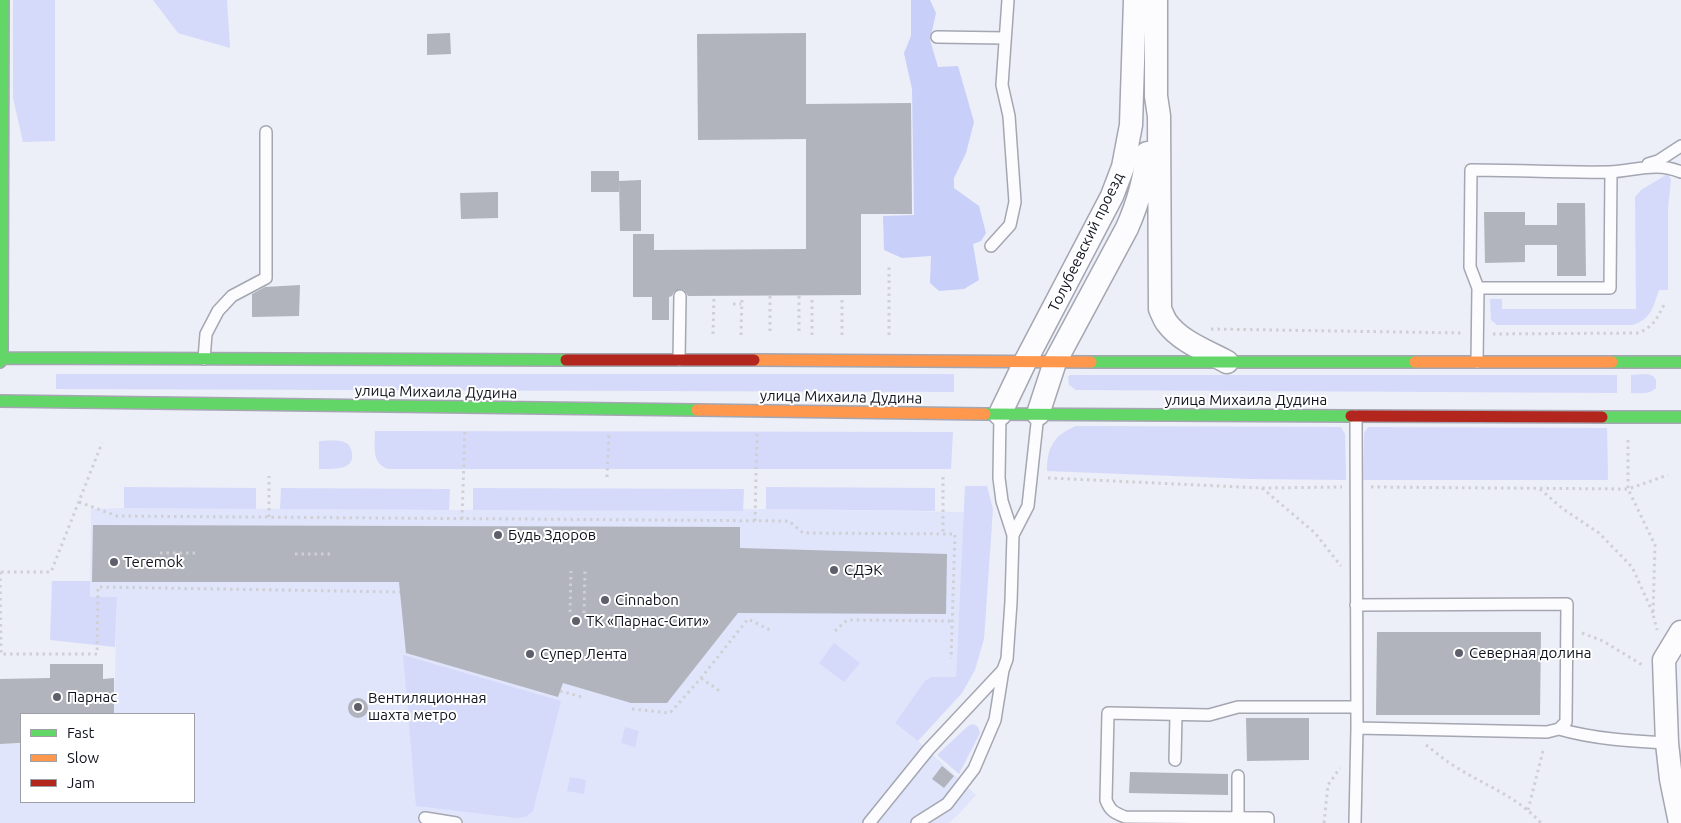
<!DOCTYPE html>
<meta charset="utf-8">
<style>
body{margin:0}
#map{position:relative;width:1681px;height:823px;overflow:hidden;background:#eceef8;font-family:Ubuntu,sans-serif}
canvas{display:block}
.legend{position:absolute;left:20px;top:713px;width:175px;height:90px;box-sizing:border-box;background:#fff;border:1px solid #9fa0a5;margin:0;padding:6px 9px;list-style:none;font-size:15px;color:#10121e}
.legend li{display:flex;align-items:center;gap:10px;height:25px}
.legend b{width:25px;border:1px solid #9fa0a5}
</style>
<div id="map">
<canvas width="1681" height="823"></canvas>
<ul class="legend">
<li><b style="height:6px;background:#63d668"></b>Fast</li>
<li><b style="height:6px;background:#ff974d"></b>Slow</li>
<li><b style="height:6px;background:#b3261e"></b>Jam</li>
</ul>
</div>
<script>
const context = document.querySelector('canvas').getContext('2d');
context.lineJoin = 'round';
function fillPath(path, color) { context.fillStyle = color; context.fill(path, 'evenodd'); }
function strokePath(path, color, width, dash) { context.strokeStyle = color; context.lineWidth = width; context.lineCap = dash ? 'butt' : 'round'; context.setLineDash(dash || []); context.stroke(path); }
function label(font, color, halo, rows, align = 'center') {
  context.font = font + ' Ubuntu,sans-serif'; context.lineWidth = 4; context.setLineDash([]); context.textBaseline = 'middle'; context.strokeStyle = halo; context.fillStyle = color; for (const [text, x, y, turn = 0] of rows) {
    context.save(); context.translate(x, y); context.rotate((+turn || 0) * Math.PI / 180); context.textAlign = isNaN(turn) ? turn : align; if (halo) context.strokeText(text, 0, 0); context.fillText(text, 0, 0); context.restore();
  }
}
fillPath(new Path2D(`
 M124,508l325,2 317,-1 198,3 -8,165h-25l-36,46 23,18 58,54 -17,19 -10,9h-949v-79h21v58h173v-88h-80l3,-117h-27l1,-88z`), '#e0e5fb');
fillPath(new Path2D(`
 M13,0h42v141l-32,1 -10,-44z
 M153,0h74l3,48 -52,-15z
 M1666,175l3,1 2,4 -3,28v82h-9c-6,17 -8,30 -27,35h-135l-6,-5 -1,-21h12v10h134l-1,-112 6,-7z
 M56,374h898v18l-898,-3z
 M1647,374l6,2 3,4v8c-7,7 -16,5 -25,5v-18z
 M1070,375h547v18l-541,-3 -7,-5 -1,-8z
 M1076,426l265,1 4,7 1,46 -96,-1 -203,-8c0,-24 7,-36 29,-45z
 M1368,427l239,1 1,52h-245l1,-47z
 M375,431l578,1 -2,37h-563c-17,-6 -13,-23 -13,-38z
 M319,441c7,0 21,-2 27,2 4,2 5,6 6,10 3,18 -21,16 -33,16z
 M965,486h22l6,23 -9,130 -9,31 -13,23 -44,48 -23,-18 30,-42 6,-4h25z
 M124,487l132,1v21l-132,-1z
 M766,487l169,1v23l-169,-2z
 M281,488l169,1 -1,21 -169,-1z
 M473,488l271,1 -1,22 -270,-1z
 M52,581h38v16h27l-2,50 -65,-7z
 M834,643l26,20 -16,19 -25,-19z
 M403,655l158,46 -28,110 -8,6 -8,1 -101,-12z
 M973,724l5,3 2,6 -21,41 -22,-19 31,-29z
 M625,727l14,4 -4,16 -14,-4z
 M570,777l16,3 -2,14 -17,-3z`), '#d5dafa');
fillPath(new Path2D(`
 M911,0h19l6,13 -6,27 8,27 20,-1 16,56 -8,31 -12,25v10l25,18 7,27 -5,8 -8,3 6,36 -15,9 -25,2 -9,-8 1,-27 -29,2 -18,-8 -1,-34 31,-1 -2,-126 -8,-36 7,-17z`), '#c8cff8');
fillPath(new Path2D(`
 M450,33l1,21 -24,1v-21z
 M806,33v71l105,-1 1,111h-51v81l-173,1 -4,-6 -4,-1 -6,3 -2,4 -3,1v23h-17v-23h-19v-63h21v16l152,-1v-110l-108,1 -1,-106z
 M591,171h28v21h-28z
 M641,180v51h-21l-1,-50z
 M498,192v26l-37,1 -1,-26z
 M1557,203h28l1,73h-29v-31h-32v17l-40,1 -1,-51h41v13h32z
 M300,285l-1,31 -47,1v-23l13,-7z
 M93,525l647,2v21l207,6 -1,60 -208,-1 -71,90h-36l-68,-20 -5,14 -152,-44 -7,-71h-307z
 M1377,632h164l-1,83h-164z
 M50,664h53v15l11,-1v36h-93v29l-21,1v-65l50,-1z
 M348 708a10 10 0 1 1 20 0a10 10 0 1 1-20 0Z
 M1246,718h63v42l-62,1z
 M942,766l12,10 -10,12 -12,-9z
 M1130,772l98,2v21l-99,-2z`), '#b1b3bd');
const lane = new Path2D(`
 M937,37l68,1
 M1648,164l10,-3 23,-15
 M991,246l19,-21 5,-23 -6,-86 -7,-31 6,-85
 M1478,288h132l1,-116
 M204,359l2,-25 12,-23 14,-15 34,-18v-146
 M679,360l1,-64
 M1477,362l1,-74 -8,-21 1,-97c46,0 92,3 138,2 26,-1 47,-11 72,0
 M1013,535l15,-29 10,-92
 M1356,605l211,-1 -1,118 -7,7 -12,3 -190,-4
 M1559,729c35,10 71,12 108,14
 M1175,760l1,-45
 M1238,776v42
 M425,818l31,5
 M869,823l59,-73 75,-80
 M917,823l30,-19 27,-35 21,-49 8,-50 4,-11 4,-57 2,-67 -11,-34 -3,-23 1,-64
 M1268,823v-5l-143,-1c-10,-4 -15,-6 -19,-17l2,-87 101,2 29,-8h119
 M1355,823l2,-95 -1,-312`);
const street = new Path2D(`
 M1156,0v96l3,20 1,193c2,4 4,10 7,14 14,19 40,28 60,39
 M1000,414l25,-52 87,-166 11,-29 8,-42 4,-125
 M1038,414l17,-52 72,-134c11,-25 18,-48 20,-75
 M1680,823l-9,-44 -4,-36 -3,-83 17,-28`);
const fast = new Path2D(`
 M0,358l566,2
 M0,362l2,-4 1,-358
 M1091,362h324
 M1612,362h69
 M0,401l697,9
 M985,414l366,2
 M1602,417h79`);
const slow = new Path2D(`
 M754,360l337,2
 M1415,362h197
 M697,410l288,4`);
const jam = new Path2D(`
 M566,360h188
 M1351,416l251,1`);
strokePath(lane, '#a4a6b1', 14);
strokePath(street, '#a4a6b1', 25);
strokePath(fast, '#a4a6b1', 14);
strokePath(slow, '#a4a6b1', 14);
strokePath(jam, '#a4a6b1', 14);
strokePath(new Path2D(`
 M770,296v39
 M799,296v39
 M733,304h8
 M1211,329l251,4
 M713,334l1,-38
 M1493,334l146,-1c16,-8 18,-15 26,-30
 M741,335l1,-39
 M812,335v-39
 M842,335v-39
 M889,335v-68
 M1628,440v49l27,56 -2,69 4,16
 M607,477l2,-45
 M943,477v56
 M1048,478l214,10 80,-1
 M1371,487l257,2 40,-14
 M1262,488l53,45 26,33
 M1540,489l23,20 36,24 33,34 21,46
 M79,502l38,14 672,5 14,12 152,1 -4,125
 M269,517v-41
 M462,519l3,-91
 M755,521l2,-87
 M160,553h35
 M295,554h39
 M0,572l1,82h96l1,-67 302,5
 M1,572h50l51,-129
 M570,612l1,-41
 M584,613l1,-42
 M835,631l12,-11 105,1
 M1582,633l21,8 41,25
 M701,678l20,14
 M560,691l25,7
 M632,709l38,4 31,-35 47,-59 22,11
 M1426,745c8,6 16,13 25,19 32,21 63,30 90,59
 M1528,810l16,-63
 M1324,823l4,-38 12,-17`), '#d0d0d4', 3, [2.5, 4]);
strokePath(lane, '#fcfcfe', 11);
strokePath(street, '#fcfcfe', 22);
strokePath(fast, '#63d668', 11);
strokePath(slow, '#ff974d', 11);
strokePath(jam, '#b3261e', 11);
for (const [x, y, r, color] of [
 [498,535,5,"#5d5f6a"],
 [114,562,5,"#5d5f6a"],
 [834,570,5,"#5d5f6a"],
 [605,600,5,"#5d5f6a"],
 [576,621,5,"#5d5f6a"],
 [1459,653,5,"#5d5f6a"],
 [530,654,5,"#5d5f6a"],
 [57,697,5,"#5d5f6a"],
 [358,707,5,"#5d5f6a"]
]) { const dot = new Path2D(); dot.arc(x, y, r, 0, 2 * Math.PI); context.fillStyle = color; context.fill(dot); strokePath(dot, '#fff', 2); }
label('15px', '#10121e', '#fff', [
 ["Толубеевский проезд",1086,242,-64],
 ["улица Михаила Дудина",436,392,1],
 ["улица Михаила Дудина",841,397,1],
 ["улица Михаила Дудина",1246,400]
]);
label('15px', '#10121e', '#fff', [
 ["Будь Здоров",508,535],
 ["Teremok",124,562],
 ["СДЭК",844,570],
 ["Cinnabon",615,600],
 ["ТК «Парнас-Сити»",586,621],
 ["Северная долина",1469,653],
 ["Супер Лента",540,654],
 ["Парнас",67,697],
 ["Вентиляционная",368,698],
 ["шахта метро",368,715]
], 'left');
</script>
